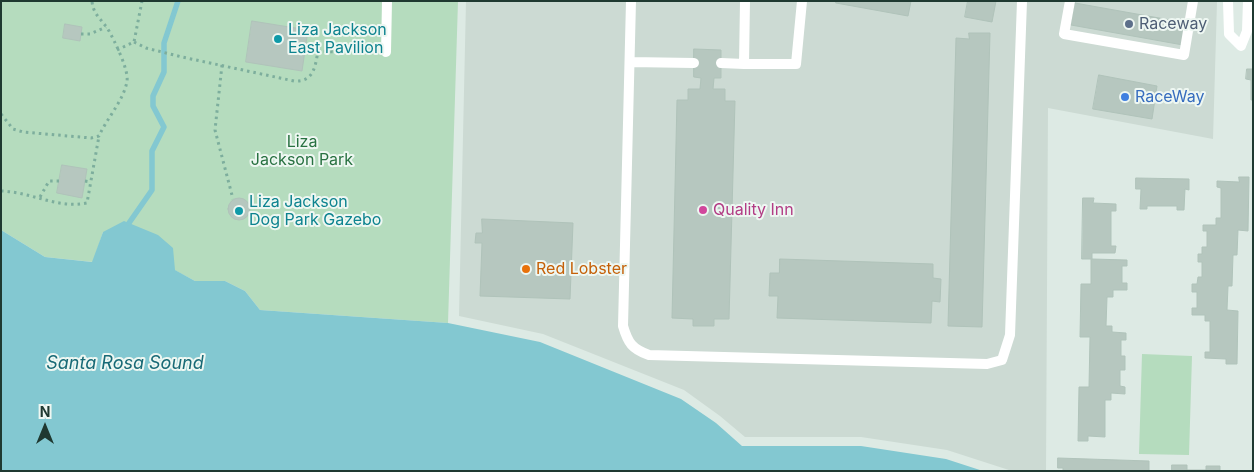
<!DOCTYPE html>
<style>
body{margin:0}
#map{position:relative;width:1254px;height:472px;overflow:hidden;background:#ddeae4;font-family:Inter,sans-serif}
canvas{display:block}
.frame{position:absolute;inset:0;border:2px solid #1f3931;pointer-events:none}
.north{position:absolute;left:20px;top:402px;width:50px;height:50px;-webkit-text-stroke:4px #eef7f2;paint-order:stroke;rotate:0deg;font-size:14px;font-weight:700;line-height:20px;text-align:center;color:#1f3931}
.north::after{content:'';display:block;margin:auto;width:18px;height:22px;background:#1f3931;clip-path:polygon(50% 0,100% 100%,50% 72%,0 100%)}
</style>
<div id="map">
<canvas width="1254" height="472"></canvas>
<div class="frame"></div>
<div class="north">N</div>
</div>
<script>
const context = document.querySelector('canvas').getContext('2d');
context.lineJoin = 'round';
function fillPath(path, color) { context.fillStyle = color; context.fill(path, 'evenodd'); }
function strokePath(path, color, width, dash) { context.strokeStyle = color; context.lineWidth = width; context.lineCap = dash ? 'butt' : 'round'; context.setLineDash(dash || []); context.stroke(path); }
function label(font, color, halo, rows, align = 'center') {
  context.font = font + ' Inter,sans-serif'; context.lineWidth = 4; context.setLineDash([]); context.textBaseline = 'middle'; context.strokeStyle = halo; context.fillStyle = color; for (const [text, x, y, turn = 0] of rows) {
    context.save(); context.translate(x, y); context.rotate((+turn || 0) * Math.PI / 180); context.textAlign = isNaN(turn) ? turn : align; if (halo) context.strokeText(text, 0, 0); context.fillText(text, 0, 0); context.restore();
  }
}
fillPath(new Path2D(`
 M466,1l751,1 -4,137 -165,-31 -2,363h-34l-65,-21 -86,-13h-116l-25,-21 -36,-26 -141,-56 -84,-18z`), '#ccdad3');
fillPath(new Path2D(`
 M1,1h457l-10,322 -188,-13 -15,-19 -20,-10h-30l-92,-49 -10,30 -48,-5 -44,-27z
 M1142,354l50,2 -3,99 -50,-1z`), '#b5dcbe');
fillPath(new Path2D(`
 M124,221l34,14 15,13 2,22 20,11h30l20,10 15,19 188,13 92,19 141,57 35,24 26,23h119l85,13 37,12h-982v-241l44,27 47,5 11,-30z`), '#83c8d1');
strokePath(new Path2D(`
 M129,223l23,-33v-39l12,-24 -11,-21v-10l11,-24v-29l14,-42`), '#83c8d1', 5.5);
const building = new Path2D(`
 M836,1h75l-3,15 -72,-13z
 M968,1h28l-4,21 -27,-5z
 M1075,3l112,20 -4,22 -112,-20z
 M252,21l56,9 -6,41 -56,-9z
 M65,24l17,3 -2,14 -17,-3z
 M969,33h21l-8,294 -34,-1 8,-288 13,1z
 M694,49l27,1v28h-7l-1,11h12v12h10l-6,218h-15v7h-21v-7l-21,-1 5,-218h11v-11h12l1,-11 -7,-1z
 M1247,69h6v31h-2v-20l-5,-1z
 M1099,75l58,11 -5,33 -59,-10z
 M62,165l25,4 -5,29 -25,-5z
 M1239,177h10l-1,54 -10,-1 -1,25h-4l-1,31h-4l-1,24 11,1 -1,53h-11v-5l-21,-1v-6h5v-31h-5v-6h-13v-7h5v-16h-5v-8h5l1,-7h4v-15h-4v-8h4v-7h5v-16h-4v-6h13v-7h5v-30l-4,-1v-6l22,1z
 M1136,178l53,1v11l-4,-1 -1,21h-7v-4h-30v3h-7l1,-20h-5z
 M228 209a11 11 0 1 1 22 0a11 11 0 1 1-22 0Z
 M1083,198h11l-1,5 23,1v7h-5v35h5l-1,7h-23v6l35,1v6h-5v17h5v7h-14v7h-6l-1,29h6v6l14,1v7h-5v16h4v14h-5v16l5,1v7l-14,-1v7h-6v37l-17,-1v5h-10l1,-54h10l1,-50h-10l1,-53h10v-25h-9z
 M482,219l91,4 -3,76 -90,-3 2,-53h-7l1,-10h6z
 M780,259l153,5v14l8,1 -1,23 -8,-1 -1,22 -154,-5 1,-22h-9l1,-23h9z
 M1058,458l91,3v10h-86v-3h-5z
 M1172,465h15v5h19v-4h14v5h-48z`);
fillPath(building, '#b6c7bf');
strokePath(building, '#b0c3ba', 1);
strokePath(new Path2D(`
 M81,34h9l16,-7
 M134,42l12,6 36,9 112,24c20,1 21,-14 24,-30l17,1
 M305,49l13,2
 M117,50l17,-8 8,-41
 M222,65l-7,65 18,69
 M1,114l12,15 10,3 68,6 8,-2c8,-18 25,-36 28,-55 2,-11 -13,-41 -18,-50 -7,-12 -16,-16 -17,-30
 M85,181l6,1
 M1,191c31,1 56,18 86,12l12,-67
 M40,197l9,-16h10`), '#7dae9d', 3, [2.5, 4]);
strokePath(new Path2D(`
 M631,1l-8,325c5,17 9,23 26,29l338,9 15,-4 8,-25 12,-334
 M1070,1l-6,33 120,21 9,-54
 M1228,1l1,33 12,12 6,-15 1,-30
 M386,52l1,-51
 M630,62l64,1
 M721,63l23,1 1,-63
 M744,64h52l6,-63`), '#fff', 10);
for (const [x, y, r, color] of [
 [1129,24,5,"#5c6f8a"],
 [278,39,5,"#0f9aa8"],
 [1125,97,5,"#3f7fe0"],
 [703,210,5,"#d1479c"],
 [239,211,5,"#0f9aa8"],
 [526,269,5,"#e8710a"]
]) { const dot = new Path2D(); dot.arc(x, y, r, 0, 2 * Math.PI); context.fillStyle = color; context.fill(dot); strokePath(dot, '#eef7f2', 2); }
label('16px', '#4e5e75', '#eef7f2', [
 ["Raceway",1139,24]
], 'left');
label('16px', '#0d838f', '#eef7f2', [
 ["Liza Jackson",288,30],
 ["East Pavilion",288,48],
 ["Liza Jackson",249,202],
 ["Dog Park Gazebo",249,220]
], 'left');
label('16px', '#366cbe', '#eef7f2', [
 ["RaceWay",1135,97]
], 'left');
label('16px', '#287141', '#eef7f2', [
 ["Liza",302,142],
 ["Jackson Park",302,160]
]);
label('16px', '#b23c85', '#eef7f2', [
 ["Quality Inn",713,210]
], 'left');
label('16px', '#c56008', '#eef7f2', [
 ["Red Lobster",536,269]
], 'left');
label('italic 18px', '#186a76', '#eef7f2', [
 ["Santa Rosa Sound",125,364]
]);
</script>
